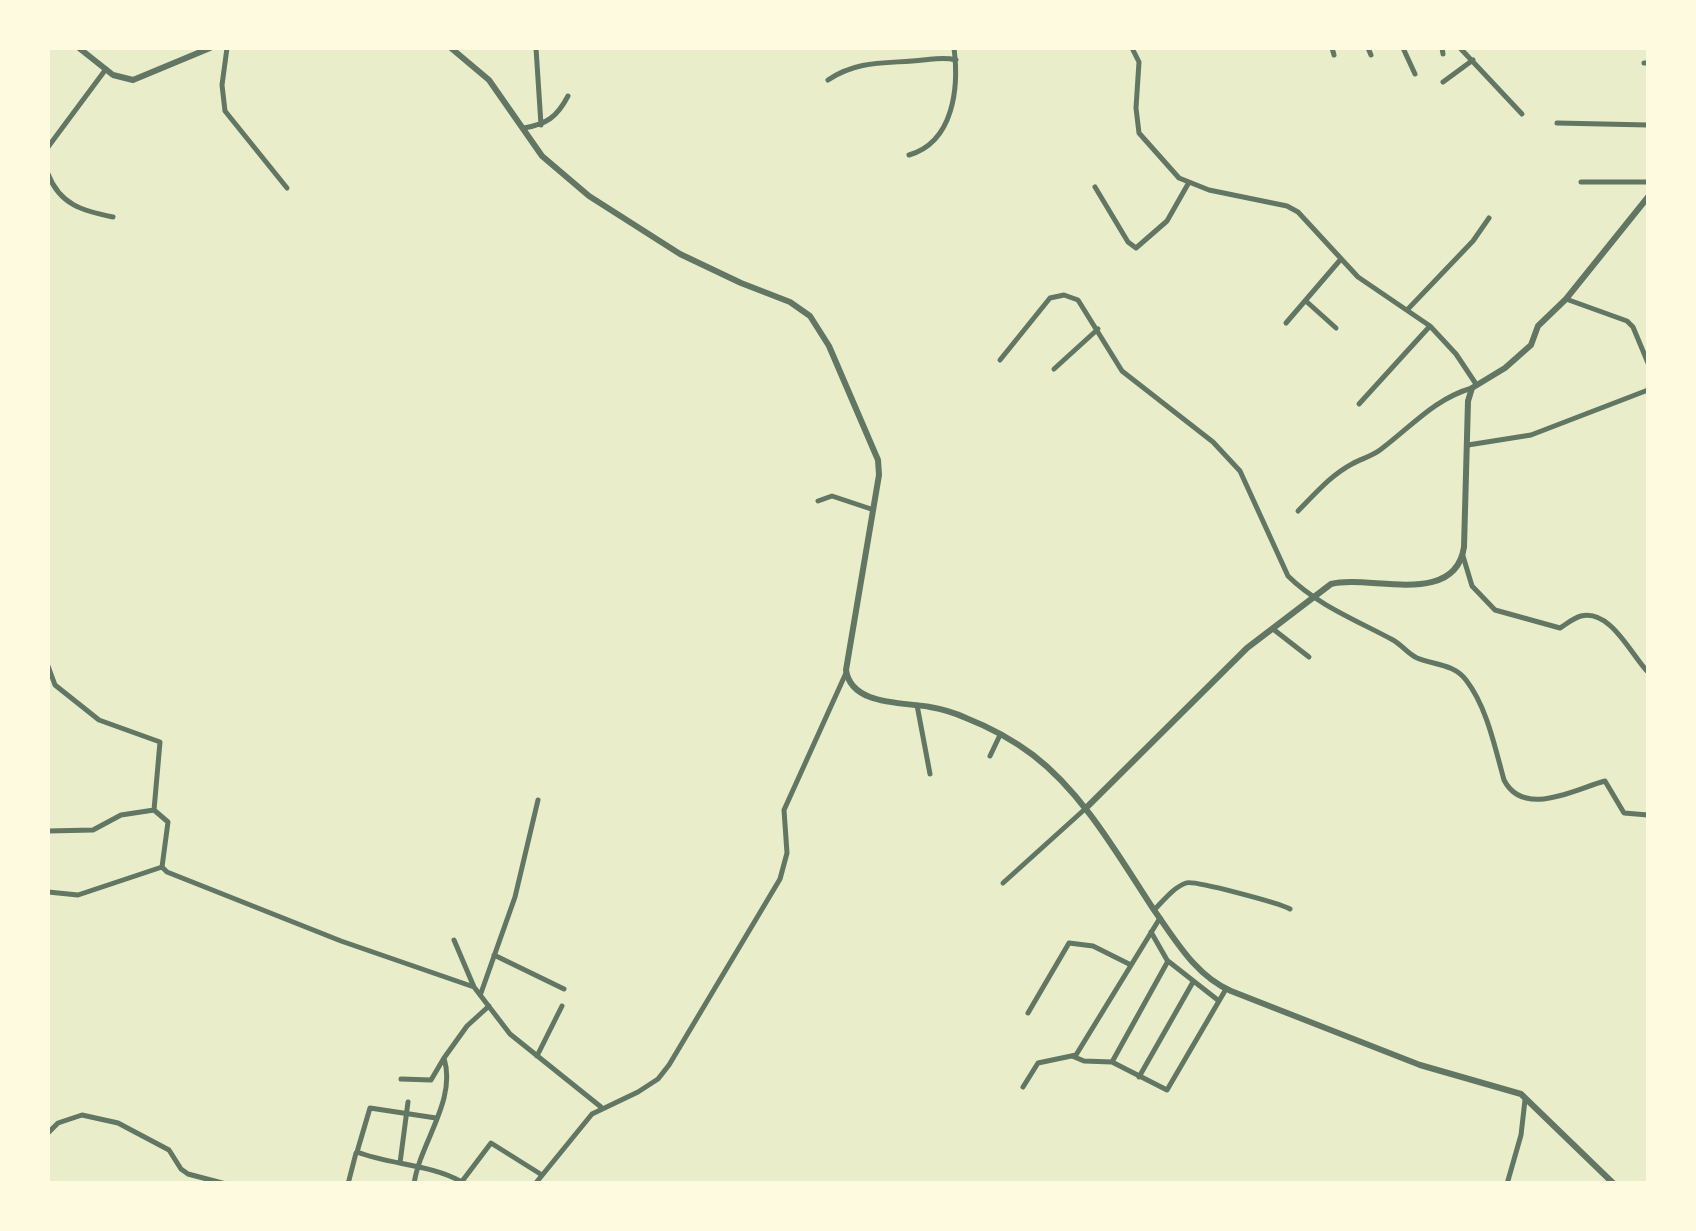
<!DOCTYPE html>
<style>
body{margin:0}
#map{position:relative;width:1696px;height:1231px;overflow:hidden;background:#e9edc9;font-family:Commissioner,sans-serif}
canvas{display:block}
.frame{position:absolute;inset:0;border:50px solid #fefae0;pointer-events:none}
</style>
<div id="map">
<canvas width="1696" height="1231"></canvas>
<div class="frame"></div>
</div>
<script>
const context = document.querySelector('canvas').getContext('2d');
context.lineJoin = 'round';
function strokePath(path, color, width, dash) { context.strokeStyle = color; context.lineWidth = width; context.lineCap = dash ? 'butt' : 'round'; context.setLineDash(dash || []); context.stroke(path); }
strokePath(new Path2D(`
 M227,48l-5,37 3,26 62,77
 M536,48l5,77
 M1132,48l7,14 -3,46 3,25 40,45 30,12 78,16 11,6 60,65 72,49 26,28 20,30
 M1332,48l2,7
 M1368,48l3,7
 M1403,48l12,26
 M1442,48l1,6
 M1460,48l62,66
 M1644,63h4
 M828,80c31,-21 61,-16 95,-20 12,-1 21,-3 33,0
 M1443,82l30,-22
 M1557,123l91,2
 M524,128c23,-4 33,-11 44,-32
 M48,147l58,-78
 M909,155c45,-13 50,-68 45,-107
 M48,174c12,31 35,37 65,43
 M1581,182h67
 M1095,187l33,55 8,6 31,-27 21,-37
 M1566,299l61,22 6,6 15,36
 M1307,302l29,26
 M1408,309l65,-68 16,-23
 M1286,323l55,-64
 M1000,360l50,-62 14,-3 14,5 44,71 91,71 27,29 48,105c29,29 70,45 105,64 9,5 15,14 24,18 17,7 37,6 49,22 21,27 29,68 38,100 20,39 73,8 101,1l19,32 24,2
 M1054,369l44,-40
 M1359,404l71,-78
 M1468,445l63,-10 117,-45
 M818,501l14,-5 39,13
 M1298,511c17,-17 33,-36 54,-47 9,-5 20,-8 28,-14 31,-23 54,-51 92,-62
 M1463,556l9,30 23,24 65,18c7,-4 13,-10 21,-12 30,-7 50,39 67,56
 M1273,629l36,28
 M48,666l7,19 44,35 61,22 -6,68
 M917,705l13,69
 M990,756l10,-21
 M48,831l45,-1 28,-15 33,-5 14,12 -6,45 5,5 174,69 133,46 36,47 91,73
 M1003,883l82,-74
 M48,892l30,3 84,-28
 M1154,910c9,-9 20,-23 32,-27 8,-3 93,20 104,26
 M1151,932l16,28
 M454,940l20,47
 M494,955l70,34
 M481,993l34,-96 23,-97
 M1028,1013l41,-70 24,3 38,19
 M537,1056l25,-50
 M1072,1056l12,5 28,1 55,28 59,-101
 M1112,1062l56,-101 51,40
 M1139,1077l54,-95
 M401,1079l30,1 13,-22
 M1023,1087l15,-24 38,-8 84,-137
 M436,1118l-66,-10 -13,44c34,13 73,12 105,30
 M48,1133l10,-10 24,-8 36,8 51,27 12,19 7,5 38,10
 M400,1163l8,-61
 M348,1184l8,-31
 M414,1184c6,-42 43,-83 30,-126l23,-32 22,-20
 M460,1184l31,-41 51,32
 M535,1184l57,-70 46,-22 20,-13 11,-14 111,-186 7,-26 -3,-43 62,-137
 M1507,1184l14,-49 4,-35`), '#617663', 5);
strokePath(new Path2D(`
 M79,48l34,27 20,5 77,-32
 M451,48l38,32 53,76 47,40 91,58 61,29 49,19 20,14 19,30 49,114 1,15 -33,195c5,36 58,32 84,37 12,2 25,6 36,11 23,9 47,22 67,37 51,39 86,102 121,155 22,31 42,66 77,81l189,74 101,29 93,90
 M1085,809l162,-161 84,-64c38,-10 124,24 133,-37l4,-146 4,-13 33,-20 26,-23 7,-19 28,-27 82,-102`), '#617663', 6);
</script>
